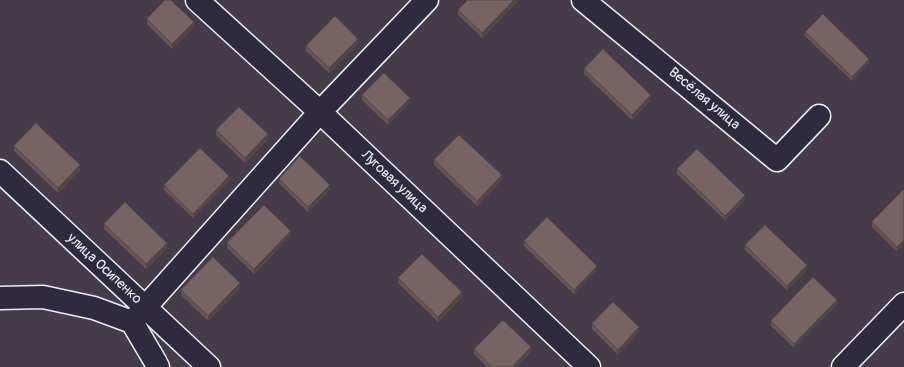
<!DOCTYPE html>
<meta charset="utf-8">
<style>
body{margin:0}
canvas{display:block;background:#453b49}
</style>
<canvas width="904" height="367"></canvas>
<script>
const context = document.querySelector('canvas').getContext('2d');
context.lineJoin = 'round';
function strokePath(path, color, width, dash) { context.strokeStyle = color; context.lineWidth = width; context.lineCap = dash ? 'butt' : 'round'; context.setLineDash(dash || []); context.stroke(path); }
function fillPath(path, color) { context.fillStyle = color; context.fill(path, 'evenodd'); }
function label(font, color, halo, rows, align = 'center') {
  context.font = font + ' Pangolin,sans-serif'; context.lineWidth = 3; context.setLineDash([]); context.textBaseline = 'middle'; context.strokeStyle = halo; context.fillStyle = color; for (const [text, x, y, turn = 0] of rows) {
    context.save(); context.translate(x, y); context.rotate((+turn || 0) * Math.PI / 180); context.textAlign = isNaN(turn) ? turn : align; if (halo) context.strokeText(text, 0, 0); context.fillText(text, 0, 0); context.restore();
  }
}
const minor = new Path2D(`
 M197,0l123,112 269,255
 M583,0l194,160 42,-44
 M0,171l209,196
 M0,298l43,-1 51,11 38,14 23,39 3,6
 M132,322l188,-210 107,-112
 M843,367l61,-63`);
strokePath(minor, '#e8f1f8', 25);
strokePath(minor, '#2f2a3d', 22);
fillPath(new Path2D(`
 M468,0h51l-37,38 -24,-23v-5z
 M147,19l47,8 -22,22 -25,-25z
 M805,32l64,31 -17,18 -47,-45z
 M358,43l-29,30 -23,-22v-5z
 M584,69l67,31 -19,20 -48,-46z
 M362,95l48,7 -22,23 -26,-25z
 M216,130l52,9 -23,24 -29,-28z
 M14,146l66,24 -22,23 -44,-42z
 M434,160l68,20 -25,26 -43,-41z
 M677,169l68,31 -20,20 -48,-46z
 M279,179l51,10 -22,23 -29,-29z
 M229,181l-36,37 -29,-28v-5z
 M904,189l-7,63 -25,-25v-5z
 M104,224l63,24 -21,21 -42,-40z
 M291,235l-37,39 -27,-26v-5z
 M524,241l73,29 -23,24 -50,-48z
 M745,245l62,25 -20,20 -42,-40z
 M398,278l64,19 -24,25 -40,-39z
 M240,288l-32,33 -27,-26v-5z
 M837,305l-43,43 -23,-22v-5z
 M592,324l47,8 -21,23 -26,-26z
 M474,349l57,3 -15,15h-29l-13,-13z`), '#665456');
fillPath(new Path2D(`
 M514,0h5l-37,38v-5z
 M194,22v5l-22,22v-5z
 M358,39v4l-29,30v-5z
 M869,59v4l-17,18v-4z
 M651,95v5l-19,20v-5z
 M410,98v4l-22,23v-5z
 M268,134v5l-23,24v-5z
 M80,165v5l-22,23v-5z
 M502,175v5l-25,26v-5z
 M229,176v5l-36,37v-4z
 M330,185v4l-22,23v-5z
 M745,195v5l-20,20v-4z
 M291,231v4l-37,39v-5z
 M904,240v5l-7,7v-5z
 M167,243v5l-21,21v-5z
 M807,265v5l-20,20v-4z
 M597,266v4l-23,24v-4z
 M240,283v5l-32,33v-5z
 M462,292v5l-24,25v-5z
 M837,300v5l-43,43v-4z
 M639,327v5l-21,23v-5z
 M531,347v5l-15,15h-4z`), '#534546');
const building = new Path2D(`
 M165,0h6l23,22 -22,22 -25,-25z
 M468,0h46l-32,33 -24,-23z
 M823,14l46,45 -17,18 -47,-45z
 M335,16l23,23 -29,29 -23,-22z
 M603,49l48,46 -19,20 -48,-46z
 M384,73l26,25 -22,22 -26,-25z
 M239,107l29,27 -23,24 -29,-28z
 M36,123l44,42 -22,23 -44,-42z
 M459,135l43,40 -25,26 -43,-41z
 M200,148l29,28 -36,38 -29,-29z
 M697,149l48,46 -20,21 -48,-47z
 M300,156l30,29 -22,22 -29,-28z
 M904,189v51l-7,7 -25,-25z
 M125,202l42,41 -21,21 -42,-40z
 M264,205l27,26 -37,38 -27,-26z
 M547,217l50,49 -23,24 -50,-49z
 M765,225l42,40 -20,21 -42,-41z
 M422,254l40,38 -24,25 -40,-39z
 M213,257l27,26 -32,33 -27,-26z
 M813,277l24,23 -43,44 -23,-23z
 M613,302l26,25 -21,23 -26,-26z
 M503,320l28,27 -19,20h-20l-18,-18z`);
fillPath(building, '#776264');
strokePath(building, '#534546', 1);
label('14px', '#e8f1f8', '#2f2a3d', [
 ["Весёлая улица",704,99,40],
 ["Луговая улица",394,182,43],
 ["улица Осипенко",104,269,43]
]);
</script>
